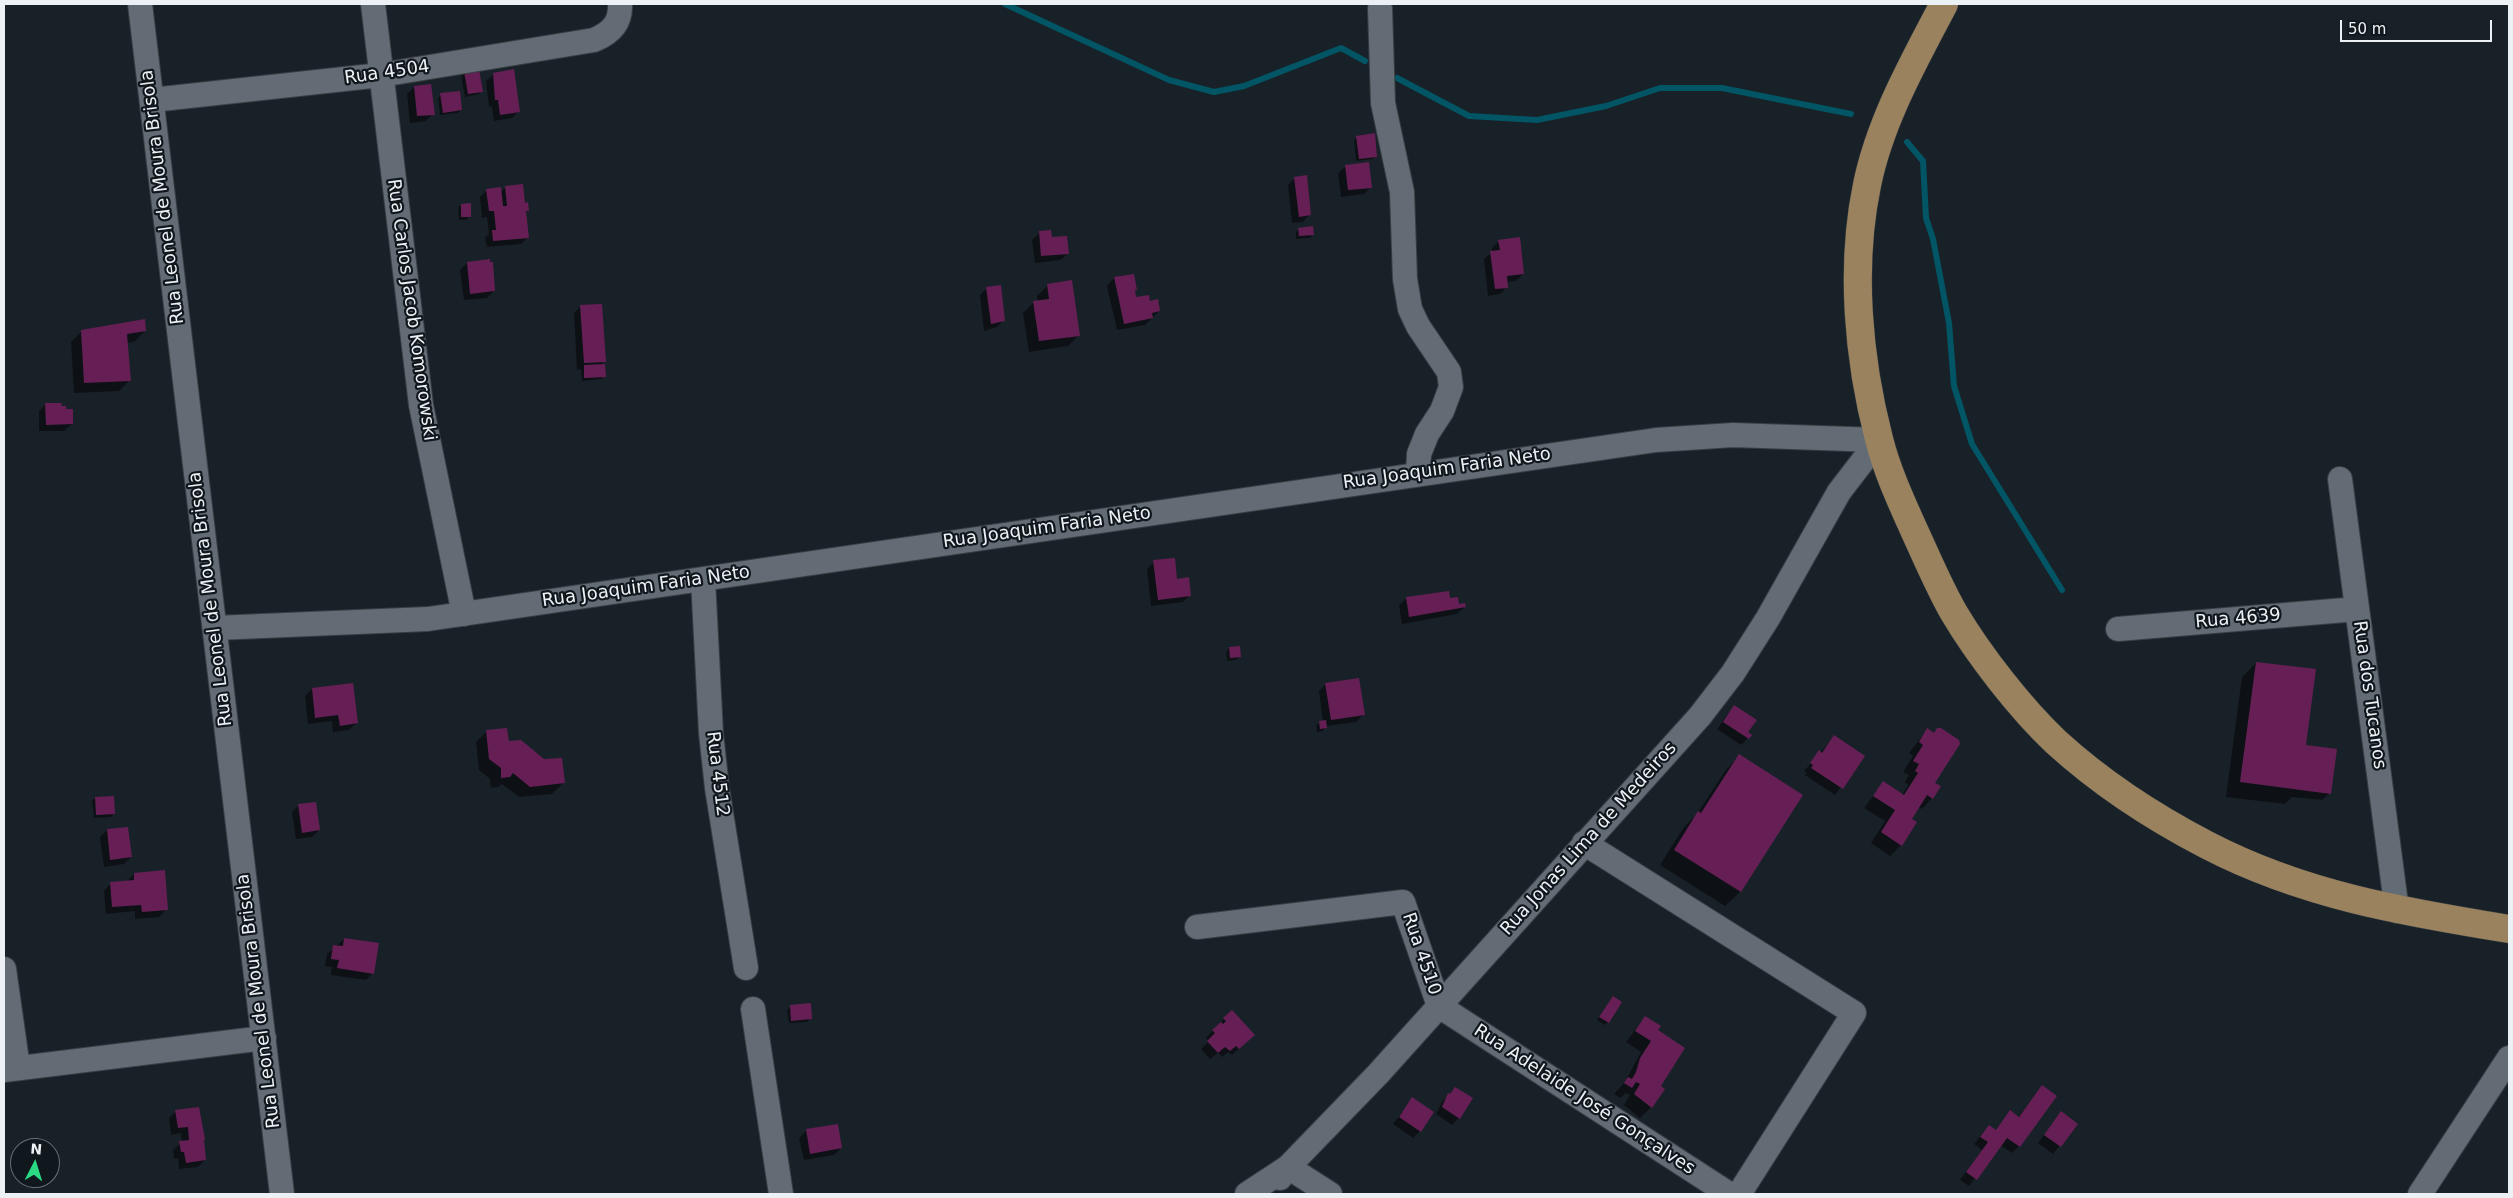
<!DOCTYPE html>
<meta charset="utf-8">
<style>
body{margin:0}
#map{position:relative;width:2513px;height:1198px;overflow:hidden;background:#192128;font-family:"DejaVu Sans",sans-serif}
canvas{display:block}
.frame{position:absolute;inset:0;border:5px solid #ecf1f6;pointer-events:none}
.north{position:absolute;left:10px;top:1138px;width:50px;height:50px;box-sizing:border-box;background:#10181e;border:1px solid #686f74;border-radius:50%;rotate:5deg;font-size:14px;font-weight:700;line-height:20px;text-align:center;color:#ecf1f6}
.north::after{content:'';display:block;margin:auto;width:18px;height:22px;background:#2bd884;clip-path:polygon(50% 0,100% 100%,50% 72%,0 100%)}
.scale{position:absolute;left:2340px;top:20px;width:152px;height:22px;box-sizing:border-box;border:2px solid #ecf1f6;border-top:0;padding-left:6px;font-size:15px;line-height:18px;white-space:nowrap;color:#ecf1f6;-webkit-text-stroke:4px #10181e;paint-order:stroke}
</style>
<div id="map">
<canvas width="2513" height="1198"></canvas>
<div class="frame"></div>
<div class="north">N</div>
<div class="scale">50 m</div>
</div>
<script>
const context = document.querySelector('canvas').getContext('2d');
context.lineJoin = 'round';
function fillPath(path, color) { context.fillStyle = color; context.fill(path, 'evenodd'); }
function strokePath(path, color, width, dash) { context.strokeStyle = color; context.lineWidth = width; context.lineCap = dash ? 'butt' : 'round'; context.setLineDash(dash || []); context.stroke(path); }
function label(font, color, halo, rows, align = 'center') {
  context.font = font + ' "DejaVu Sans",sans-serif'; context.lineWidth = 4.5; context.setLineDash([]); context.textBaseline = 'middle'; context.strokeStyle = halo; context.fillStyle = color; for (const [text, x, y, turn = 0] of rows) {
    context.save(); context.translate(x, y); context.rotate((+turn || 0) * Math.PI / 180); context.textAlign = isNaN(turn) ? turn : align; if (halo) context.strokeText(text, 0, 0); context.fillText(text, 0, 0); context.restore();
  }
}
fillPath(new Path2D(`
 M465,73l17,18 -3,3 -14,3 -4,-21z
 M494,74l25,37 -7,7 -18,3 -2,-15 -3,1 -3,-26z
 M414,87l19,27 -7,7 -16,2 -3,-29z
 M441,95l20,15 -3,3 -18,2 -2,-17z
 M1357,137l19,19 -3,3 -17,2 -2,-21z
 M1346,166l25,21 -7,7 -23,3 -3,-24z
 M1295,178l15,36 -7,8 -11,1 -4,-38z
 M506,187l22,23 -3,3 3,24 -7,7 -34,3 -2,-9 4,-4 -2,-17 -5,1 -2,-21 7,-7 13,3z
 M461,205l8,12 -3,3h-7l-1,-12z
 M1299,229l14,5 -3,4 -14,1v-7z
 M1040,233l11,5 17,15 -7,7 -26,3 -3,-23z
 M1499,241l24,33 -7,7 -10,1 1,5 -7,7 -12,2 -4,-37 8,-7v-4z
 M467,263l27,28 -7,7 -23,2 -4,-30z
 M1114,278l22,11 -2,3 1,7 14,4 10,8 -14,14 -28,5 -10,-44z
 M1048,285l31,50 -11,11 -39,6 -6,-39 11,-11h4l-1,-6z
 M987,288l17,32 -7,7 -13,4 -4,-36z
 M581,306l23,56 -4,4 4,10 -3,3 -19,2 -1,-12 -4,1 -3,-57z
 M82,331h63l-11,11 -7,1 3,37 -11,11 -45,2 -3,-51z
 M46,404l25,6 1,14 -8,7h-25v-20z
 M1154,562l36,33 -7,7 -32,4 -4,-37z
 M1407,598l42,2 16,7 -8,7 -55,10 -3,-19z
 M1229,648l10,9 -3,3 -9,1 -1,-9z
 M2256,663l74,130 -8,7 -30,-3 -7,7 -59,-7 16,-120z
 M1326,684l37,31 -7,7 -30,4 -3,5 -6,1 -1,-7 7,-4 -4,-30z
 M352,685l4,38 -7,7 -16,2 -1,-11 -24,3 -3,-28 7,-7z
 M1734,706l14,32 -7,7 -24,-16z
 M1927,730l6,53 -1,15 -10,11 -4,-2 -8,12 -9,26 -11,11 -19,-13 14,-22 -21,-13 19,-25 19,12 6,-10 -3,-3 4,-7 -6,-3 10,-16 -4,-3z
 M487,731l76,52 -11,11 -33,3 -17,-13 -4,3 -7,1 -1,-9 -11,-9 -3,-28z
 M1834,737l29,20 -28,38 -30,-20 2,-2 -3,-2z
 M1739,756l63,39 -62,97 -15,14 -65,-41 24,-38 13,-13 28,-43z
 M95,798l19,16 -3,3 -17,1 -2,-17z
 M299,805l20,25 -7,7 -16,2 -4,-27z
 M107,830l24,27 -7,7 -20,3 -4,-30z
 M134,874l32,36 -7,7 -24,2v-8l-29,3 -2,-23 7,-8 16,-2z
 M344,939l29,34 -7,7 -35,-5 1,-8 -7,-1 2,-12z
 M1610,1001l-2,21 -3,3 -8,-5z
 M791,1007l20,11 -4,4 -18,1 -2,-13z
 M1645,1017l11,14 3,56 -8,20 -11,11 -16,-13 6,-10 -4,-2 -6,5 -6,-4 11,-12 16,-30 -15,-10z
 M1224,1019l22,23 -14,13 -4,-3 -6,5 -4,-4 -8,6 -9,-10 8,-8 -3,-3z
 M2042,1086l13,10 -36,50 -7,7 -12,-8 -31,41 -9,-6 22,-30 -8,-6 8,-10 7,-7 6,4 15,-19 8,5z
 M1455,1088l4,30 -7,7 -16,-11 6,-12z
 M1412,1099l8,32 -7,7 -20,-14z
 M176,1111l26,30 3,19 -7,7 -19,2 -1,-11 -4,1 -1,-9 9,-8 -1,-9 -10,2 -2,-17z
 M2061,1113l15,11 -23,30 -15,-11z
 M807,1130l34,18 -7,7 -30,5 -5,-22z`), '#0007');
strokePath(new Path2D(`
 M1005,4l164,76 45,12 30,-6 97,-38 24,13
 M1397,78l72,38 68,4 69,-14 54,-18h62l129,26
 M1907,142l16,19 3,57 7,21 16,84 5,63 18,58 90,146`), '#015564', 6);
fillPath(new Path2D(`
 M479,69l4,23 -15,2 -4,-23z
 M514,69l6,43 -20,3 -2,-15h-3l-2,-27z
 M431,84l4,31 -18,1 -3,-30z
 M460,91l2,19 -19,3 -3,-20z
 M1375,133l2,24 -18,2 -3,-23z
 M1369,162l3,26 -24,2 -3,-25z
 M1307,175l4,40 -12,2 -5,-40z
 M523,184l2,19 3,-1 1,9h-3l3,27 -36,3 -1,-11h4l-2,-19h-5l-3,-22 15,-2 2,19h4l-2,-20z
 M471,203v14h-10v-13z
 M1313,226l1,9 -15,1 -1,-8z
 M1051,230l1,7 15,-1 2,18 -28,2 -2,-25z
 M1520,237l4,37 -17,2 1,12 -13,1 -5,-38 10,-1 -2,-10z
 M490,259v3h3l2,29 -25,3 -3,-32z
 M1134,274l3,16h-2l1,7 13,-2 1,6 8,-2 2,12 -8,2 1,5 -29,6 -10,-47z
 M1072,280l8,56 -41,5 -6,-40 16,-2 -2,-15z
 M1001,285l4,36 -14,3 -5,-37z
 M602,304l4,58 -22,1 -4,-58z
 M145,319l1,12 -19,3 4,47 -47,2 -3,-53z
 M605,364l1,13 -22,1v-13z
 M45,403h17l-1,3h5v3h7v15l-27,1z
 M1175,558l2,21 12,-2 2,19 -33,4 -5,-40z
 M1449,591l1,7 8,-1 1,7 6,-1 1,4 -57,10 -3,-20z
 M1240,646l1,11 -11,1 -1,-11z
 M2256,662l60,7 -10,76 31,4 -6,45 -91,-12z
 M1359,678l6,37 -34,5 -6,-37z
 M353,683l5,40 -18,3 -2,-11 -23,3 -3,-30z
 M1734,705l23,15 -9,12 4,3 -3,4 -26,-17z
 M1326,720l1,8 -7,1 -1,-8z
 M507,728l2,13 12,-1 23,19 18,-1 3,25 -35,4 -17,-14 -3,4 -9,1v-10l-12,-9 -3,-29z
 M1927,728l7,5 3,-5h4l18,12 1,4 -25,39 6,3 -8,13 -6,-4 -15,24 5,3 -15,24 -21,-14 14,-22 -22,-14 10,-15 21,14 14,-22 -3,-2 4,-7 -6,-3 10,-16 -4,-3z
 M1834,735l31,21 -22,33 -32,-21 2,-3 -3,-2 9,-13 3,3z
 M1739,754l64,41 -62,97 -67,-42 24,-39 3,2z
 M114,796l1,18 -19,1 -1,-18z
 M316,802l4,28 -18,3 -4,-29z
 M128,827l4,30 -22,3 -3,-31z
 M165,870l3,40 -26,2 -1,-7 -29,2 -2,-25 24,-2v-7z
 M344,938l35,5 -5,31 -37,-6 2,-8 -8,-1 2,-14 10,1z
 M1613,996l9,6 -13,21 -10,-6z
 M811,1003l1,16 -21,2 -1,-16z
 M1232,1010l23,25 -16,14 -3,-3 -6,5 -5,-4 -7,6 -11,-12 8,-8 -3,-3 9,-8 2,2 3,-3 -3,-3z
 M1645,1016l16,10 -3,4 27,18 -24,38 4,3 -13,19 -18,-14 6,-10 -4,-2 -4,6 -8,-5 4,-6 4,2 4,-7 4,-14 11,-17 -16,-10z
 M2042,1085l15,11 -37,51 -13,-9 -30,42 -11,-8 22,-30 -8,-5 9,-12 7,5 14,-20 9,7z
 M1455,1087l18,11 -13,21 -18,-12 6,-14 2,1z
 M1412,1097l22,15 -13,20 -22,-15z
 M199,1107l6,32 -1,1 2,20 -20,3 -2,-11h-3l-2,-11 10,-1 -1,-13 -10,1 -3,-18z
 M2061,1111l17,13 -17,23 -17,-12z
 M838,1124l4,24 -32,6 -4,-25z`), '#661f55');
const minor = new Path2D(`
 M140,4l142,1190
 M373,4l48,401 43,209
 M1380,8l3,95 19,89 3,87 5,30 8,17 31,46 2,15 -9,24 -15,23 -8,20 -1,19
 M152,100l229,-25 213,-35c17,-7 27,-17 26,-36
 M2340,479l57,432
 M703,579l8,154 6,55 29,180
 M215,628l213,-9 1228,-179 77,-5 146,5
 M2118,629l239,-20
 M1584,843l270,170 -115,181
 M1197,927l206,-25 36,104 290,188
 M4,969l14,99
 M753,1009l28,185
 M4,1070l260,-32
 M1280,1178l8,-11 42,27
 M1247,1194l41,-27 90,-93 322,-358 33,-43 35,-55 71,-126 40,-52
 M2420,1194l89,-136`);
const primary = new Path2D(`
 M1944,4c-30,57 -64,117 -77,181 -17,82 -9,173 12,254 8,32 22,62 35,91 13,28 25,57 40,83 25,42 66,95 102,129 45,41 97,75 151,103 96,50 197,67 302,84`);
strokePath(minor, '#383e43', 26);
strokePath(primary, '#383e43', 29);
strokePath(minor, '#636c74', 24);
strokePath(primary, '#99825d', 28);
label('18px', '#ecf1f6', '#10181e', [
 ["Rua 4504",387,73,-8],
 ["Rua Leonel de Moura Brisola",163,197,-97],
 ["Rua Carlos Jacob Komorowski",411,310,82],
 ["Rua Joaquim Faria Neto",1447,469,-8],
 ["Rua Joaquim Faria Neto",1047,528,-8],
 ["Rua Joaquim Faria Neto",646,587,-8],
 ["Rua Leonel de Moura Brisola",211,599,-97],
 ["Rua 4639",2238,619,-5],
 ["Rua dos Tucanos",2369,695,82],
 ["Rua 4512",717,774,83],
 ["Rua Jonas Lima de Medeiros",1589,839,-48],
 ["Rua 4510",1421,954,71],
 ["Rua Leonel de Moura Brisola",259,1001,-97],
 ["Rua Adelaide José Gonçalves",1584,1100,33]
]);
</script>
